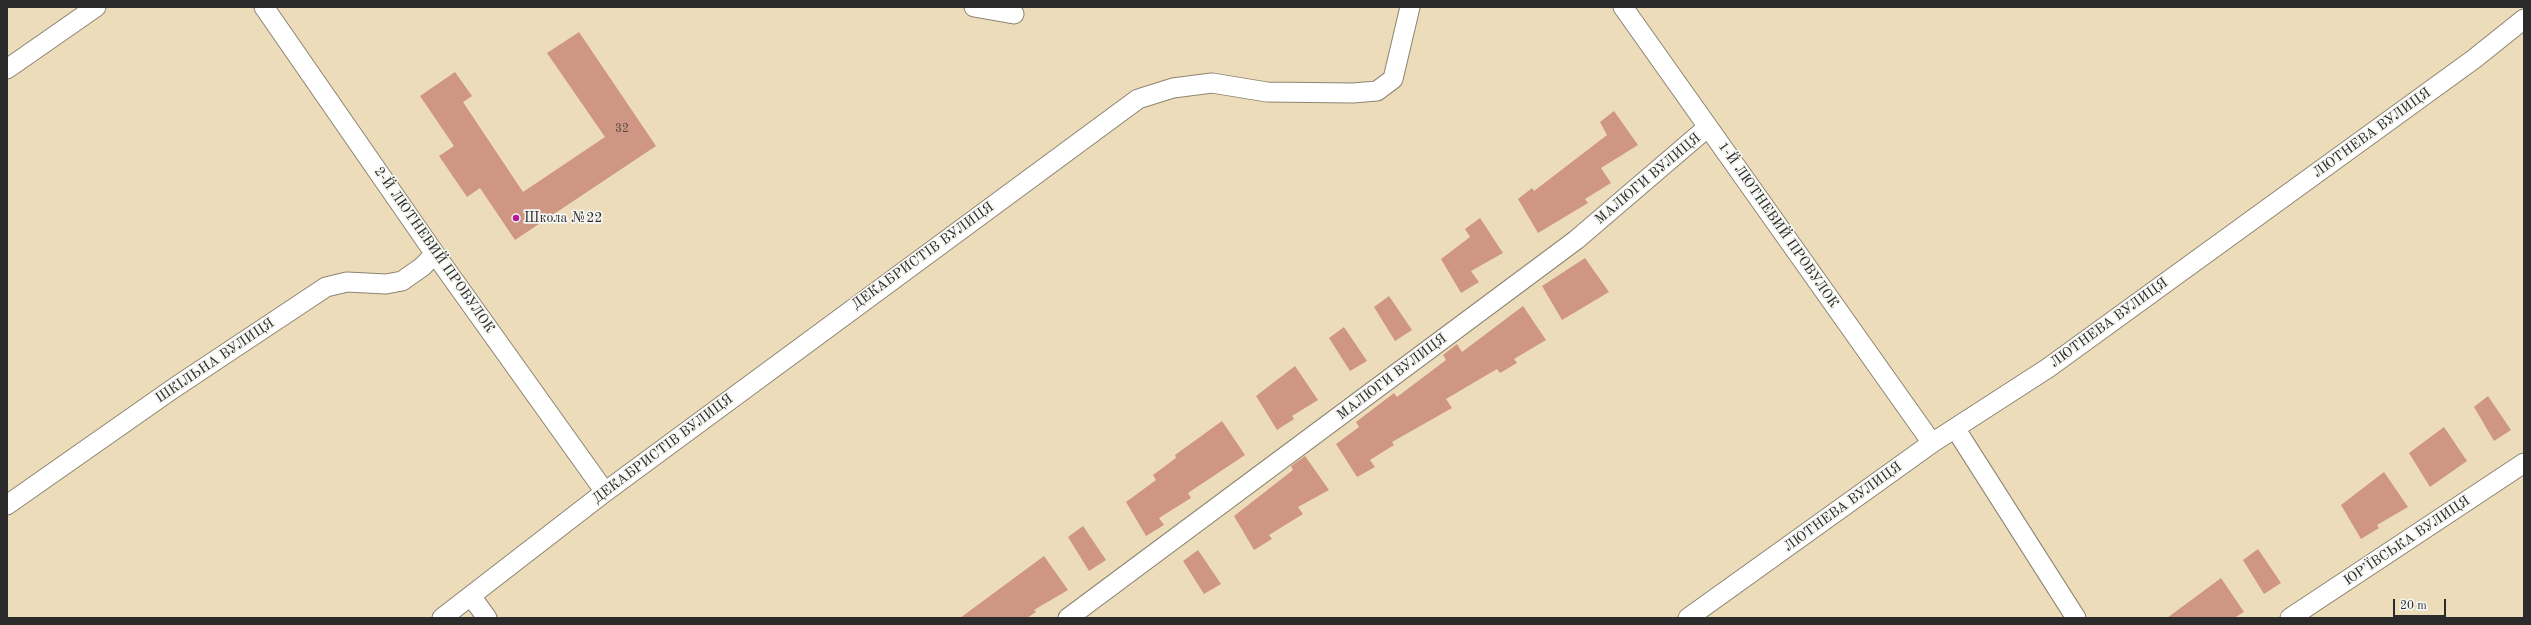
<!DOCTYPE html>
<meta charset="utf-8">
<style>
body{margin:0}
#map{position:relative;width:2531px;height:625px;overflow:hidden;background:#eddcba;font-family:"Old Standard TT",serif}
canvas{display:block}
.frame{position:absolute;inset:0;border:8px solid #2b2b2b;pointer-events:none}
.scale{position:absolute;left:2393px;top:599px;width:53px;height:18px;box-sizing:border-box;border:2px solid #2b2b2b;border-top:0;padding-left:5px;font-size:12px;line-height:14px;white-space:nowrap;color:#2b2b2b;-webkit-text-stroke:3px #f6f6f2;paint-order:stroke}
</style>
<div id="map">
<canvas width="2531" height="625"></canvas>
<div class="frame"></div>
<div class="scale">20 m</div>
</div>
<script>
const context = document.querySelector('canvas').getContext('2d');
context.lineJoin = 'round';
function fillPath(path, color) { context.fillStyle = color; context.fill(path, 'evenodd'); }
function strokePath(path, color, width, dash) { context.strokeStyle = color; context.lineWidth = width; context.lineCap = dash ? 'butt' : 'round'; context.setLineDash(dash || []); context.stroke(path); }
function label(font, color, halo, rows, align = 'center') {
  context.font = font + ' "Old Standard TT",serif'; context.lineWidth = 3.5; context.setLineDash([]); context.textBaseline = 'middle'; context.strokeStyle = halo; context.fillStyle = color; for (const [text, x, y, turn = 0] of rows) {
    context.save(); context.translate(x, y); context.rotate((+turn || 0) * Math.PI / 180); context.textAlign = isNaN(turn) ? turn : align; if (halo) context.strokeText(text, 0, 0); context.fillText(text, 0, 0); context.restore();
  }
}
fillPath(new Path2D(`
 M579,32l77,114 -141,94 -35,-52 -13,9 -28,-41 15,-10 -34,-50 35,-24 17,24 -9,6 60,90 82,-55 -58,-84z
 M1614,111l24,34 -37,23 10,15 -26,16 3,4 -50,30 -20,-34 14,-11 2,3 73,-56 -7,-13z
 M1480,218l23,35 -32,18 8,11 -18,11 -20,-34 29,-22 -5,-8z
 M1585,258l24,34 -47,28 -20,-34z
 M1389,296l23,34 -17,11 -21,-34z
 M1523,306l23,34 -32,19 3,4 -17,10 -3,-4 -51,30 6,9 -60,34 2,3 -24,15 5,7 -18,10 -21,-33 23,-17 -3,-5 38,-29 3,4 49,-37 -3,-5 14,-11 5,8z
 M1344,327l23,34 -17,10 -21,-33z
 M1295,366l23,34 -26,16 2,3 -17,11 -21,-34z
 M2488,396l23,34 -17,11 -20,-34z
 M1222,421l23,34 -57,38 3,5 -32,20 5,7 -18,11 -20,-34 30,-22 -3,-5 23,-17 -1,-3z
 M2444,427l23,34 -37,26 -21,-34z
 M1305,456l24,34 -31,17 5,7 -34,21 3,4 -18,11 -20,-34 59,-46 -2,-4z
 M2384,472l24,35 -31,18 2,3 -18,11 -20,-34z
 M1083,526l23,34 -17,11 -21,-34z
 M2258,549l23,34 -17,11 -21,-34z
 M1198,550l23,34 -17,10 -21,-33z
 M1044,556l24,34 -34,20 2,2 -9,6h-67z
 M2221,578l23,34 -10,6h-67z`), '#cf9783');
const minor = new Path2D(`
 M264,7l171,247 170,238
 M974,7l40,7
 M1623,7l309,436
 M7,69l89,-62
 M1955,428l121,190
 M7,505l167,-117 152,-101 21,-5 39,2 16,-3 20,-14 13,-13
 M471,596l16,22
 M442,618l163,-126 533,-393 35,-11 39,-5 55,9 86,1 24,-2 16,-12 17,-72
 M1068,618l508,-378 132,-113
 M1688,618l244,-175 116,-75 426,-309 50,-40
 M2290,618l234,-155`);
strokePath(minor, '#8c8472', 21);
strokePath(minor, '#fff', 19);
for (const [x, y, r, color] of [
 [516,218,4,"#b5179e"]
]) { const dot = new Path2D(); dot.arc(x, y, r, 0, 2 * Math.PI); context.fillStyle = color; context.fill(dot); strokePath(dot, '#f6f6f2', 1.5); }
label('12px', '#544641', null, [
 ["32",622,129]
]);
label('14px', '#2b2b2b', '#f6f6f2', [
 ["ЛЮТНЕВА ВУЛИЦЯ",2372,133,-36],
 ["МАЛЮГИ ВУЛИЦЯ",1648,179,-40],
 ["1-Й ЛЮТНЕВИЙ ПРОВУЛОК",1778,225,55],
 ["2-Й ЛЮТНЕВИЙ ПРОВУЛОК",434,250,55],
 ["ДЕКАБРИСТІВ ВУЛИЦЯ",923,256,-36],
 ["ЛЮТНЕВА ВУЛИЦЯ",2109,323,-36],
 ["ШКІЛЬНА ВУЛИЦЯ",215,361,-34],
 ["МАЛЮГИ ВУЛИЦЯ",1392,377,-37],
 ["ДЕКАБРИСТІВ ВУЛИЦЯ",663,449,-37],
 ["ЛЮТНЕВА ВУЛИЦЯ",1843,507,-36],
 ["ЮР’ЇВСЬКА ВУЛИЦЯ",2407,541,-34]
]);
label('14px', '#2b2b2b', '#f6f6f2', [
 ["Школа №22",524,218]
], 'left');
</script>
